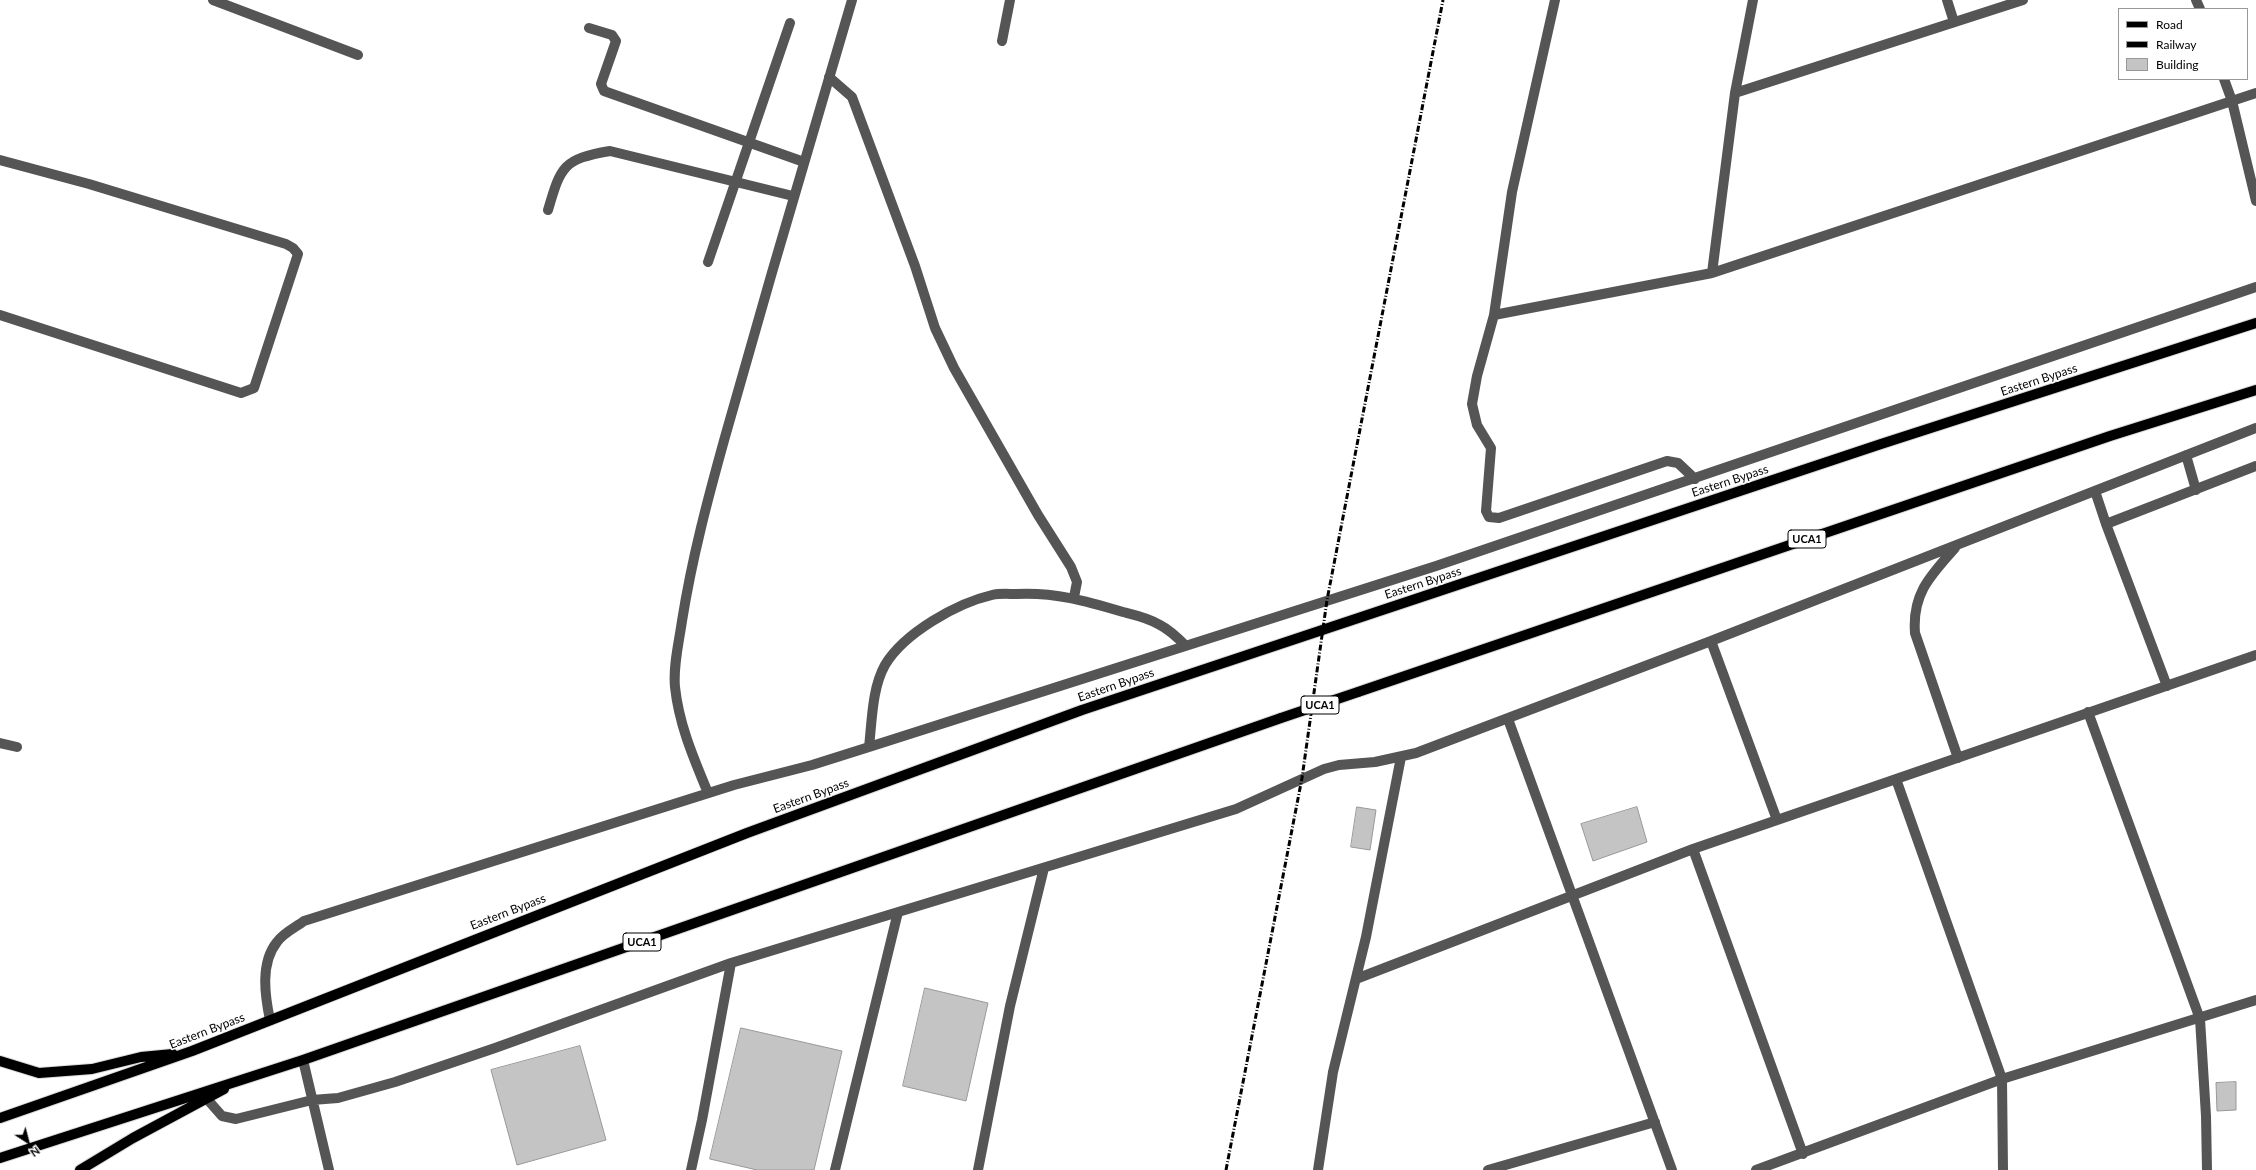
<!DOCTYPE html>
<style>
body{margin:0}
#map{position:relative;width:2256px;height:1170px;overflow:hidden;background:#fff;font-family:Lato,sans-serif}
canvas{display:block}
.legend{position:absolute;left:2118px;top:8px;width:130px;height:72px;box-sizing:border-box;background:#fff;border:1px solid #999;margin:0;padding:5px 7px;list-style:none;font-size:12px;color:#000}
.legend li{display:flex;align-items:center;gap:8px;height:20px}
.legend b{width:20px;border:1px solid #999}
.north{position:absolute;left:8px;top:1122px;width:40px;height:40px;-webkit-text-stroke:3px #fff;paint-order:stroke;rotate:144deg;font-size:11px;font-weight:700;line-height:16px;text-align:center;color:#000}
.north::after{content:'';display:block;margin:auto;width:14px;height:18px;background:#000;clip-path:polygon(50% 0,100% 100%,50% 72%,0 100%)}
</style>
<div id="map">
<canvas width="2256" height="1170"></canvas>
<ul class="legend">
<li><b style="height:5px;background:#000"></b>Road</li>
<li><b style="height:5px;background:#000"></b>Railway</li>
<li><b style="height:11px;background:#c4c4c4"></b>Building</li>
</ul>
<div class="north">N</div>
</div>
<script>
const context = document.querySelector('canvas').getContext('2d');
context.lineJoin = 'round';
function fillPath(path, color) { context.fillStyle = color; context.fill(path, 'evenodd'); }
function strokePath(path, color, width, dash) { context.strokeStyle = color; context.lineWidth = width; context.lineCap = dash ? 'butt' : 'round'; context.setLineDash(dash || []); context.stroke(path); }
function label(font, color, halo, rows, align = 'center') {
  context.font = font + ' Lato,sans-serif'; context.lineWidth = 3; context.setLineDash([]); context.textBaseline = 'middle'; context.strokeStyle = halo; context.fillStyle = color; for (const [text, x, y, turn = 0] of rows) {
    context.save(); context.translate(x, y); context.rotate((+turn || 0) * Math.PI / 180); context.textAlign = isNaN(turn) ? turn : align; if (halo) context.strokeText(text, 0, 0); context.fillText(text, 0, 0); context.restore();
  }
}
const building = new Path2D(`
 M1357,807l19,3 -6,40 -19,-3z
 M1637,807l10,35 -54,19 -12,-37z
 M925,988l63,15 -22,98 -63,-15z
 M741,1028l101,23 -28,119h-57l-47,-11z
 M580,1046l26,94 -89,25 -26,-95z
 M2236,1082v28l-19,1 -1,-28z`);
fillPath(building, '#c4c4c4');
strokePath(building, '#999', 1);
const major = new Path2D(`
 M1358,692l752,-256 146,-46
 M0,1061l39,12 53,-4 49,-12 32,-3
 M0,1118l192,-67 555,-218 335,-123 799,-266 375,-121
 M0,1158l303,-98 978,-342
 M80,1170l53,-32 91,-49`);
strokePath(major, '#dbdbdb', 12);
strokePath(new Path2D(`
 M213,0l145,55
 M1555,0l-43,192 -18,123 218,-42 544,-180
 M1947,0l7,22
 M2196,0l4,9
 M589,28l23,7 4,6 -15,43 3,7 200,71
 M1002,41l8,-41
 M829,77l23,20 63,169 20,62 19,40 84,147 33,52 6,15 -3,15
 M2224,79l8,22 24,100
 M1735,93l18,-93
 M0,160l89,24 197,60 7,4 5,6 -44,134 -13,5 -241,-78
 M548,210c13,-44 15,-51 62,-59l183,45
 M708,262l82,-239
 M1712,273l23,-180 288,-93
 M1494,315l-17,61 -5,28 5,21 14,23 -5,63 3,6 10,1 168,-57 11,2 17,16
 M2186,455l10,35
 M2095,491l11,33 150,-58
 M2106,524l61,162
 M1955,548c-25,28 -43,46 -40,85l43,125
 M1711,641l66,179
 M2088,712l112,307 6,97 1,54
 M1508,719l164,451
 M0,743l17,4
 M869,747c3,-26 3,-59 16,-82 19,-32 72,-62 107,-70 8,-2 17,-1 24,-1 39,-2 70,7 107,18 12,3 26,6 37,13 10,5 18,13 26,21
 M1896,779l106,300 1,91
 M708,793c-14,-34 -29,-68 -33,-106 -2,-21 4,-45 7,-66 10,-63 26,-123 43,-184 41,-146 84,-292 127,-437
 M1693,849l110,305
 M1356,979l337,-130 563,-194
 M270,1020c-5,-24 -10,-57 7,-78 6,-9 19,-15 27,-21l430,-136 78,-20 57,-18 567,-181 820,-279
 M303,1060l26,110
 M207,1099l15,17 14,3 76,-19 26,-2 57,-16 100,-34 236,-85 505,-154 88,-40 15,-4 36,-3 41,-9 295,-112 545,-213
 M691,1170l11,-50 29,-157
 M835,1170l63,-258
 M978,1170l32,-164 34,-138
 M1318,1170l15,-98 33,-135 35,-180
 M1488,1170l167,-48
 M1756,1170l246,-91 254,-79`), '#555', 10);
strokePath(major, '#000', 10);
strokePath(new Path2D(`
 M1226,1170l76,-392 25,-178 116,-600`), '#000', 3, [6, 2, 1, 2]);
const majorBridge = new Path2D(`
 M1281,718l77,-26`);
strokePath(majorBridge, '#dbdbdb', 12, []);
strokePath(majorBridge, '#000', 10);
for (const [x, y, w] of [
 [1807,539,38],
 [1320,705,38],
 [642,942,38]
]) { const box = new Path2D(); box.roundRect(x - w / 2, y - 9, w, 18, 3); context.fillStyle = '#fff'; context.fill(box); strokePath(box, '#000', 1); }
label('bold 11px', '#000', null, [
 ["UCA1",1807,539],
 ["UCA1",1320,705],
 ["UCA1",642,942]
]);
label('12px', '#000', '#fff', [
 ["Eastern Bypass",2039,380,-18],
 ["Eastern Bypass",1730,481,-18],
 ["Eastern Bypass",1423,583,-18],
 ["Eastern Bypass",1116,685,-19],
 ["Eastern Bypass",811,796,-20],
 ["Eastern Bypass",508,912,-21],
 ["Eastern Bypass",207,1031,-21]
]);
</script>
